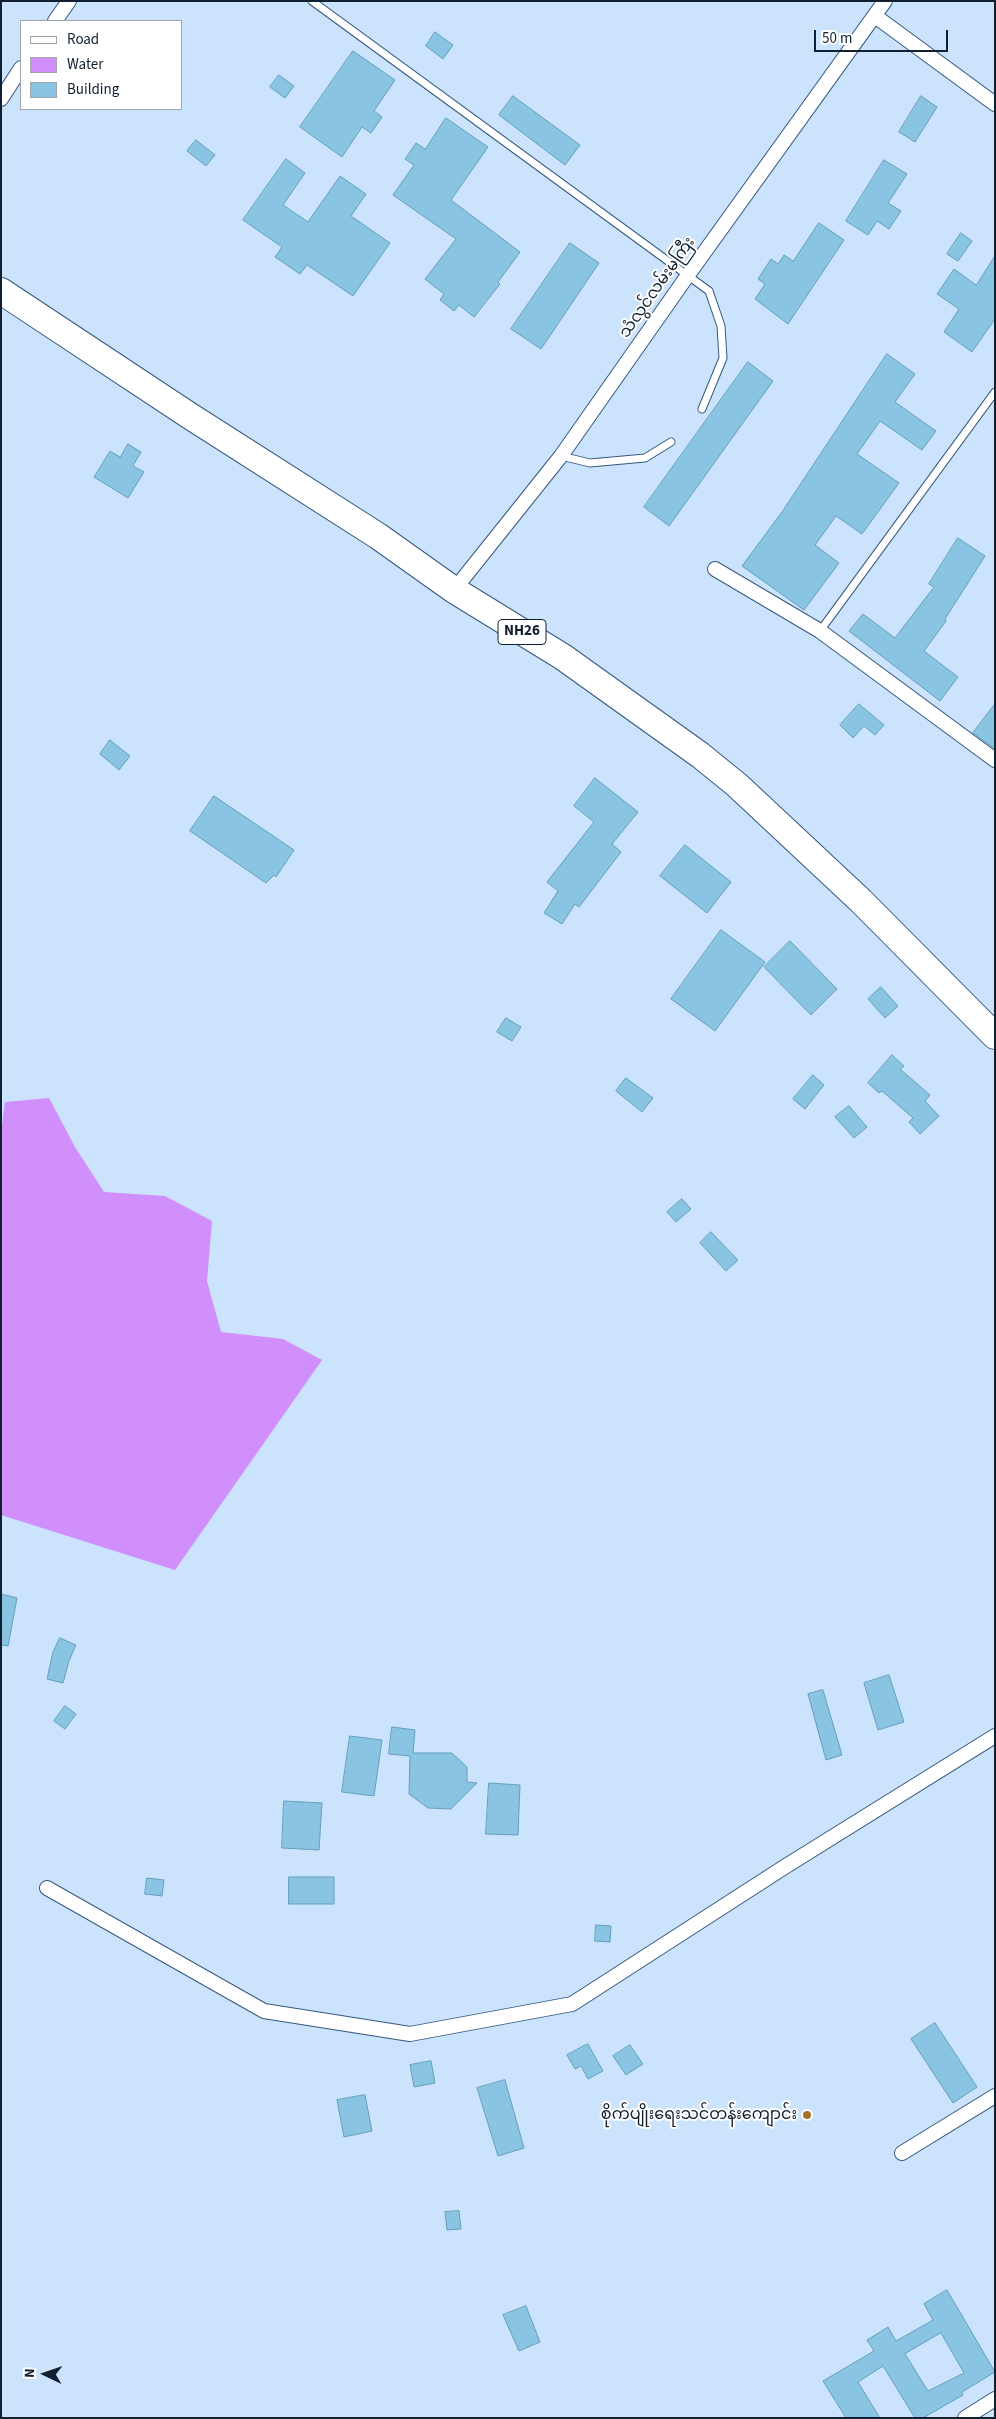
<!DOCTYPE html>
<meta charset="utf-8">
<style>
body{margin:0}
#map{position:relative;width:996px;height:2419px;overflow:hidden;background:#cbe3fd;font-family:"Source Sans 3",sans-serif}
canvas{display:block}
.frame{position:absolute;inset:0;border:2px solid #112030;pointer-events:none}
.legend{position:absolute;left:20px;top:20px;width:162px;height:90px;box-sizing:border-box;background:#fff;border:1px solid #a0a6ac;margin:0;padding:6px 9px;list-style:none;font-size:15px;color:#112030}
.legend li{display:flex;align-items:center;gap:10px;height:25px}
.legend b{width:25px;border:1px solid #a0a6ac}
.north{position:absolute;left:20px;top:2349px;width:50px;height:50px;-webkit-text-stroke:4px #fff;paint-order:stroke;rotate:273deg;font-size:14px;font-weight:700;line-height:20px;text-align:center;color:#112030}
.north::after{content:'';display:block;margin:auto;width:18px;height:22px;background:#112030;clip-path:polygon(50% 0,100% 100%,50% 72%,0 100%)}
.scale{position:absolute;left:814px;top:30px;width:134px;height:22px;box-sizing:border-box;border:2px solid #112030;border-top:0;padding-left:6px;font-size:15px;line-height:18px;white-space:nowrap;color:#112030;-webkit-text-stroke:4px #fff;paint-order:stroke}
</style>
<div id="map">
<canvas width="996" height="2419"></canvas>
<div class="frame"></div>
<ul class="legend">
<li><b style="height:6px;background:#fff"></b>Road</li>
<li><b style="height:14px;background:#d08ffb"></b>Water</li>
<li><b style="height:14px;background:#89c4e2"></b>Building</li>
</ul>
<div class="north">N</div>
<div class="scale">50 m</div>
</div>
<script>
const context = document.querySelector('canvas').getContext('2d');
context.lineJoin = 'round';
function fillPath(path, color) { context.fillStyle = color; context.fill(path, 'evenodd'); }
function strokePath(path, color, width, dash) { context.strokeStyle = color; context.lineWidth = width; context.lineCap = dash ? 'butt' : 'round'; context.setLineDash(dash || []); context.stroke(path); }
function label(font, color, halo, rows, align = 'center') {
  context.font = font + ' "Source Sans 3","Noto Sans Myanmar",sans-serif'; context.lineWidth = 4; context.setLineDash([]); context.textBaseline = 'middle'; context.strokeStyle = halo; context.fillStyle = color; for (const [text, x, y, turn = 0] of rows) {
    context.save(); context.translate(x, y); context.rotate((+turn || 0) * Math.PI / 180); context.textAlign = isNaN(turn) ? turn : align; if (halo) context.strokeText(text, 0, 0); context.fillText(text, 0, 0); context.restore();
  }
}
fillPath(new Path2D(`
 M49,1098l26,49 29,45 61,4 47,25 -5,60 14,51 62,7 39,21 -147,210 -174,-55v-381l4,-32z`), '#d08ffb');
const building = new Path2D(`
 M435,32l18,13 -10,14 -17,-13z
 M353,51l42,29 -21,31 8,6 -11,16 -9,-6 -20,30 -42,-30z
 M279,75l15,11 -9,12 -15,-11z
 M513,96l67,49 -15,20 -66,-50z
 M921,96l16,11 -22,35 -16,-10z
 M446,118l42,29 -37,53 69,52 -22,30 2,2 -26,33 -15,-12 -5,6 -14,-11 4,-6 -19,-15 31,-40 -63,-44 21,-30 -9,-6 11,-16 9,6z
 M196,140l19,15 -9,11 -19,-15z
 M286,159l19,14 -22,32 25,17 32,-46 26,18 -15,22 39,27 -37,53 -46,-31 -7,9 -25,-17 7,-10 -39,-27z
 M884,160l23,14 -19,29 13,8 -12,18 -12,-8 -9,14 -22,-14z
 M819,223l25,17 -56,84 -33,-25 10,-15 -7,-5 13,-20 7,5 6,-9 9,6z
 M961,233l11,8 -14,20 -11,-7z
 M570,243l29,20 -58,86 -30,-20z
 M995,256v63l-23,33 -28,-20 15,-23 -22,-15 17,-25 22,16z
 M887,354l28,20 -20,28 41,29 -14,19 -42,-29 -23,33 42,29 -37,51 -26,-18 -21,29 24,18 -35,47 -62,-44 40,-54z
 M748,362l25,19 -104,145 -25,-19z
 M128,444l13,8 -8,14 11,6 -16,26 -34,-21 16,-26 10,6z
 M958,538l27,18 -40,63 1,2 -22,30 34,26 -18,24 -91,-70 14,-17 32,24 39,-51 -5,-3z
 M859,704l25,21 -9,10 -11,-9 -11,12 -13,-13z
 M995,704v45l-22,-16z
 M110,740l20,16 -11,14 -19,-16z
 M595,778l43,34 -26,32 9,8 -42,55 -4,-3 -13,20 -18,-11 14,-22 -11,-9 47,-60 -20,-16z
 M214,796l80,54 -18,27 -2,-2 -8,8 -76,-52z
 M685,845l46,37 -24,31 -47,-37z
 M721,930l44,32 -50,69 -44,-32z
 M790,941l47,48 -26,26 -47,-48z
 M881,987l17,19 -13,12 -17,-19z
 M506,1018l15,9 -9,14 -15,-9z
 M892,1055l12,11 -4,3 30,26 -5,6 14,15 -19,18 -11,-12 4,-4 -31,-27 -3,2 -11,-10z
 M813,1075l11,10 -19,24 -12,-10z
 M626,1078l27,20 -11,14 -26,-21z
 M849,1106l18,21 -13,11 -19,-21z
 M682,1199l9,10 -15,13 -9,-10z
 M711,1232l27,28 -12,11 -26,-28z
 M1,1594l16,4 -9,48 -7,-1z
 M60,1638l16,7 -7,16 -6,22 -16,-4 6,-27z
 M889,1675l15,47 -26,8 -14,-47z
 M823,1690l19,65 -16,5 -18,-66z
 M65,1706l11,8 -11,15 -11,-8z
 M392,1727l23,3 -2,23h39l15,14v15l10,1 -26,26 -23,-1 -19,-14 1,-38 -21,-2z
 M350,1736l32,4 -8,56 -32,-4z
 M489,1783l31,2 -2,50 -32,-1z
 M284,1801l38,2 -3,47 -37,-2z
 M289,1877h45v27h-45z
 M147,1878l17,2 -2,16 -17,-2z
 M596,1925l15,1 -1,16 -15,-1z
 M935,2023l42,64 -24,16 -42,-64z
 M588,2044l15,27 -15,8 -7,-13 -6,3 -8,-14z
 M630,2045l13,19 -17,11 -13,-19z
 M431,2061l4,22 -21,4 -4,-22z
 M505,2080l19,68 -26,8 -21,-68z
 M365,2095l7,36 -28,6 -7,-37z
 M459,2211l2,18 -14,1 -2,-18z
 M947,2290l48,82 -33,20 1,3 -40,23h-8l-32,-52 -25,16 22,36h-34l-23,-37 51,-30 -7,-11 21,-13 8,14 37,-21 -9,-16zM941,2333l23,40 -36,18 -23,-37z
 M526,2306l14,36 -21,9 -16,-36z`);
fillPath(building, '#89c4e2');
strokePath(building, '#649fbc', 1);
const lane = new Path2D(`
 M312,1l397,290 12,35 2,32 -21,51
 M561,456l29,7 55,-5 26,-16
 M820,631l175,-239`);
const street = new Path2D(`
 M875,16l120,88
 M55,21l14,-20
 M1,99l20,-31
 M715,569l105,62 175,129
 M454,590l107,-134 127,-181 197,-274
 M47,1888l217,123 146,23 162,-30 214,-138 209,-130
 M902,2153l93,-57
 M965,2418l30,-19`);
const highway = new Path2D(`
 M1,291l189,125 188,120 76,54 109,67 137,98 37,30 124,116 134,135`);
strokePath(lane, '#36597f', 9);
strokePath(street, '#36597f', 16);
strokePath(highway, '#36597f', 28);
strokePath(lane, '#fff', 7);
strokePath(street, '#fff', 14);
strokePath(highway, '#fff', 26);
for (const [x, y, r, color] of [
 [807,2115,5,"#a7732c"]
]) { const dot = new Path2D(); dot.arc(x, y, r, 0, 2 * Math.PI); context.fillStyle = color; context.fill(dot); strokePath(dot, '#fff', 2); }
for (const [x, y, w] of [
 [522,632,48]
]) { const box = new Path2D(); box.roundRect(x - w / 2, y - 12.5, w, 25, 4); context.fillStyle = '#fff'; context.fill(box); strokePath(box, '#112030', 1); }
label('bold 15px', '#112030', null, [
 ["NH26",522,632]
]);
label('16px', '#112030', '#fff', [
 ["သံလွင်လမ်းမကြီး",658,288,-55]
]);
label('16px', '#112030', '#fff', [
 ["စိုက်ပျိုးရေးသင်တန်းကျောင်း",797,2115]
], 'right');
</script>
